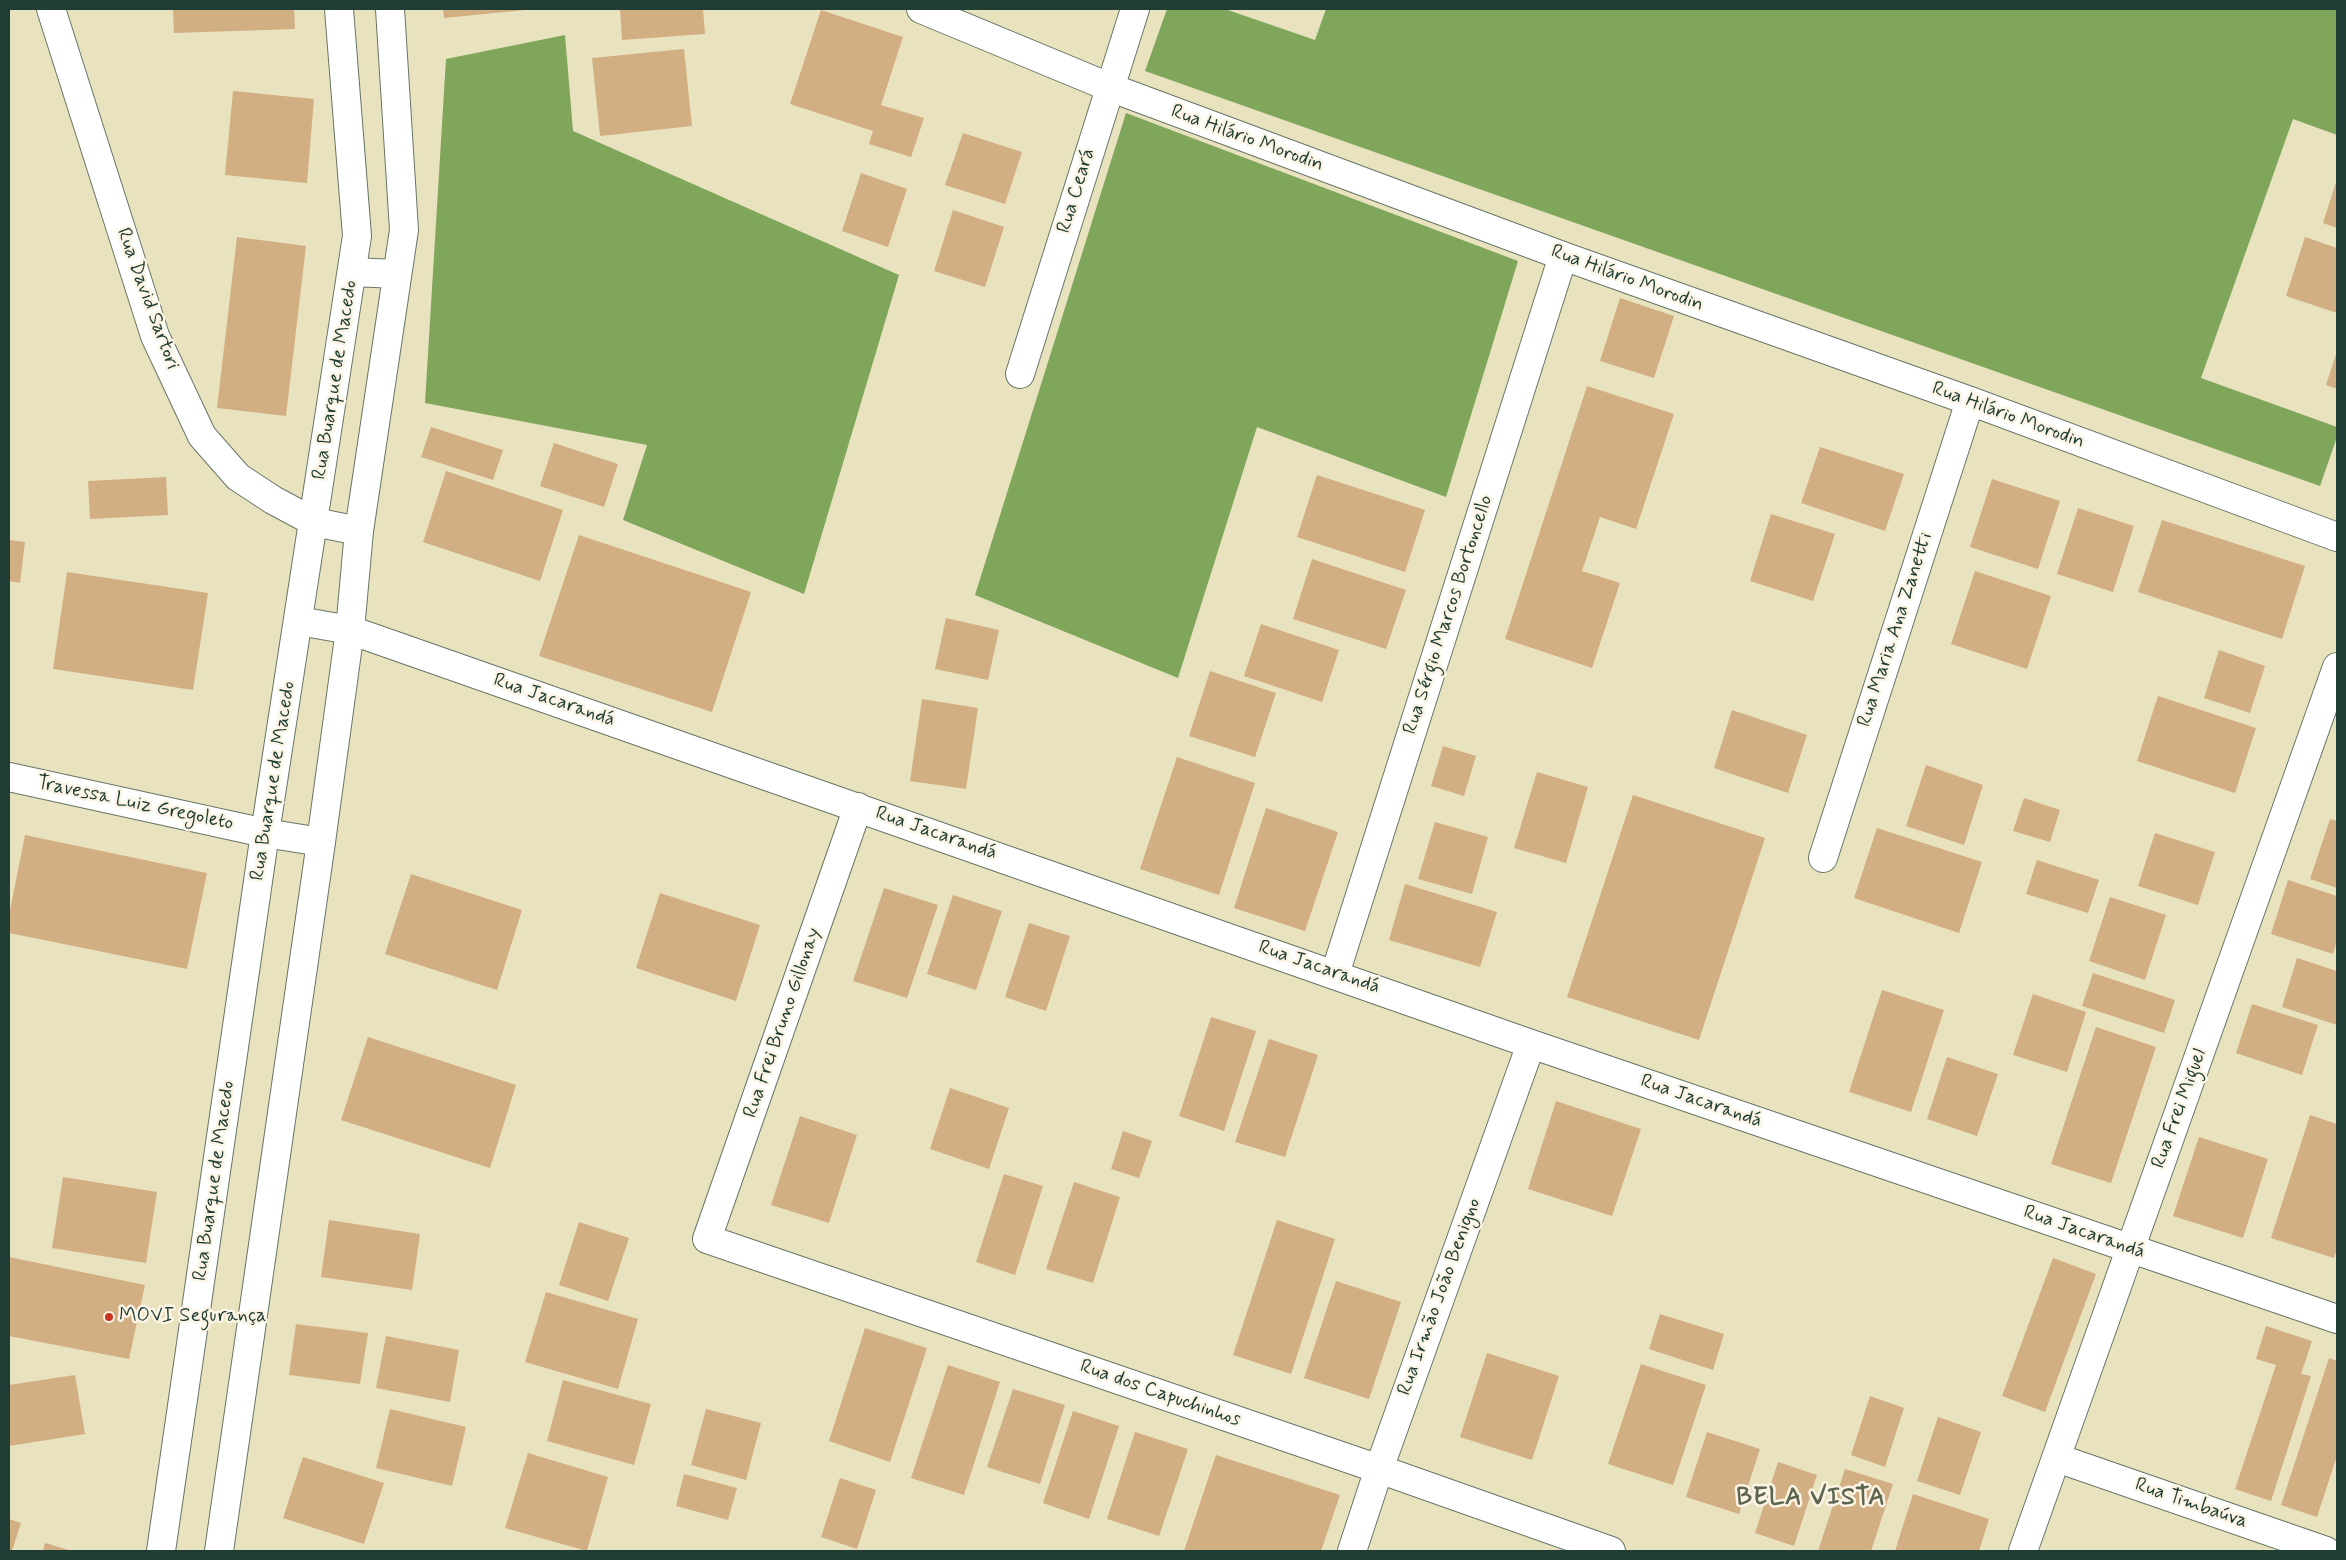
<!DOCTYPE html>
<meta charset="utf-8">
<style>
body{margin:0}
#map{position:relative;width:2346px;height:1560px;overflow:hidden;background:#e9e2bf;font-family:Mynerve,sans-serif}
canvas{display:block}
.frame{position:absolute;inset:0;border:10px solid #1f3d34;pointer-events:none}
</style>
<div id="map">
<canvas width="2346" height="1560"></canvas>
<div class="frame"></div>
</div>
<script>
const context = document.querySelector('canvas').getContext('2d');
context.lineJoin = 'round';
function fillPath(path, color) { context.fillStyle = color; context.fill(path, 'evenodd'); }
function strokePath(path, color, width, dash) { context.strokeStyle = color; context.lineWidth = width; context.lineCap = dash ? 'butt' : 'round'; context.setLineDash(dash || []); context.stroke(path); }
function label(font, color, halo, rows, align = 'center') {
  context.font = font + ' Mynerve,sans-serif'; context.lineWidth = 5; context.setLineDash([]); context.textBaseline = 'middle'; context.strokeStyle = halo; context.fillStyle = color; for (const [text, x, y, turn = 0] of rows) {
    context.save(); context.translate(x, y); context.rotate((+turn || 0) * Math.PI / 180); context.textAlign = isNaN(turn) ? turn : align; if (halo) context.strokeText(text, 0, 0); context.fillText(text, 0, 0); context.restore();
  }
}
fillPath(new Path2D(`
 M1167,9h58l90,31 11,-31h1011v126l-44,-16 -92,259 136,49v10l-17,49 -1175,-415z
 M565,35l8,96 326,144 -95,319 -181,-74 24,-75 -222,-42 21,-344z
 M1126,113l392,148 -72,236 -189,-70 -79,251 -203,-83z`), '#80a65c');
fillPath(new Path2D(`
 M173,9h121l1,20 -121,4z
 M443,9h82v1l-81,8z
 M620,9h83l2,25 -83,6z
 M821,10l82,27 -22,68 43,13 -13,39 -42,-13 4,-13 -83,-27z
 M684,49l8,77 -92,10 -8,-78z
 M233,91l81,8 -7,84 -82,-8z
 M963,133l59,19 -17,52 -60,-19z
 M861,173l46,16 -19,58 -46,-16z
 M2337,179v49l-14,-5z
 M953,210l51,17 -19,60 -51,-16z
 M237,237l69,9 -20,170 -69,-8z
 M2305,237l32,11v65l-51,-17z
 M1620,298l54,18 -20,62 -54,-17z
 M2337,351v38l-11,-4z
 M1587,386l87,28 -38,115 -36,-12 -18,54 38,12 -28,85 -87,-29z
 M431,427l72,23 -10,30 -72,-23z
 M554,443l64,21 -14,43 -64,-21z
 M1820,447l84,27 -19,57 -84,-28z
 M446,471l117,39 -23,71 -117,-39z
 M1317,475l108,35 -20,62 -108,-35z
 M166,477l2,38 -78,4 -2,-38z
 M1992,479l68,22 -22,68 -68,-22z
 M2078,508l56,18 -21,66 -56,-18z
 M1771,514l64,20 -22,67 -63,-20z
 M2162,520l143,46 -23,73 -144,-47z
 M579,535l172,57 -39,120 -173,-56z
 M9,540l16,2 -5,41 -11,-2z
 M1312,559l94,31 -20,59 -93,-30z
 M1975,571l76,25 -24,73 -76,-25z
 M67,572l141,21 -15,97 -140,-21z
 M946,618l53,12 -11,50 -53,-11z
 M1261,624l78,26 -17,52 -78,-26z
 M2219,650l46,16 -15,47 -46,-15z
 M1210,671l66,22 -21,64 -66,-21z
 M2158,696l98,32 -21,65 -98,-32z
 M922,699l56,9 -12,81 -56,-8z
 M1732,710l75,25 -19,58 -74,-25z
 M1443,746l33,10 -12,40 -33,-10z
 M1177,757l78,26 -36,112 -79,-26z
 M1926,765l57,20 -19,60 -58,-19z
 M1537,772l51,15 -22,76 -52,-15z
 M1633,795l132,43 -66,202 -132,-43z
 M2024,798l36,12 -10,32 -37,-11z
 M1266,808l72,24 -33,99 -71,-23z
 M2330,819l7,2v67l-27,-9z
 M1435,822l53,15 -16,57 -54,-15z
 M1877,828l105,34 -23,71 -105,-35z
 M2155,833l60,19 -17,53 -60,-19z
 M25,835l182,38 -20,96 -178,-36v-18z
 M2037,860l62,20 -11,33 -62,-19z
 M411,874l111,36 -25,80 -112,-36z
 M2288,880l49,16v45l-4,13 -62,-20z
 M1405,884l92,28 -17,55 -91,-27z
 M884,888l54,17 -31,93 -54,-17z
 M660,893l100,32 -24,76 -100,-33z
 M953,895l49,16 -26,79 -49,-16z
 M2110,897l56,18 -21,65 -56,-19z
 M1029,923l41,13 -24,75 -41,-14z
 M2297,958l40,13v54l-55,-18z
 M2093,973l82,27 -11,33 -82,-27z
 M1882,990l62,20 -33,102 -62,-20z
 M2033,994l53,18 -19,60 -54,-17z
 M2252,1004l66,21 -16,50 -66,-22z
 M1211,1017l45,14 -32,100 -45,-15z
 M2096,1027l60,20 -45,136 -60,-19z
 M368,1037l148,48 -26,83 -149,-48z
 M1269,1039l49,16 -33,102 -50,-15z
 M1947,1057l51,17 -21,62 -50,-17z
 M950,1088l59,20 -20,61 -59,-20z
 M1556,1101l85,28 -29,87 -84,-27z
 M2310,1115l27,9v125l-3,9 -63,-20z
 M800,1116l57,19 -28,88 -58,-18z
 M1123,1131l29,10 -13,37 -28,-9z
 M2199,1137l69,22 -25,79 -70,-22z
 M1004,1174l39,12 -28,89 -39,-13z
 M63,1177l94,15 -11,71 -94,-15z
 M1074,1182l46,15 -27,86 -47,-14z
 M329,1220l91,14 -8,56 -91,-13z
 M1277,1220l58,19 -44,135 -58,-19z
 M579,1222l50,16 -21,63 -49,-16z
 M9,1257l136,28 -16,74 -120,-23z
 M2053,1258l43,16 -51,138 -43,-16z
 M1336,1281l65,21 -32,97 -65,-21z
 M546,1292l92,27 -20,70 -93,-27z
 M1660,1314l64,20 -11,36 -64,-21z
 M296,1324l72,9 -8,51 -71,-9z
 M2266,1326l46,15 -11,33 10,2 -40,125 -36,-12 41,-124 -20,-6z
 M865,1328l62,20 -37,114 -61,-21z
 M386,1336l73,14 -9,52 -74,-14z
 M1487,1353l72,23 -27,84 -72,-23z
 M2329,1358l8,3v95l-20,61 -36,-12z
 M1641,1364l65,21 -33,100 -65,-21z
 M948,1365l52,17 -36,113 -53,-17z
 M75,1375l10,59 -76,12v-61z
 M563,1380l88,24 -17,61 -87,-24z
 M1013,1389l52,16 -25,79 -53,-17z
 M1870,1396l34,12 -19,59 -34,-12z
 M390,1409l76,18 -14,59 -76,-18z
 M706,1409l55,14 -15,57 -55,-15z
 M1073,1411l46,15 -30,93 -46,-16z
 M1938,1417l43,15 -21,63 -43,-14z
 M1135,1432l53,17 -29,87 -52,-17z
 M1707,1432l53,17 -21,65 -53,-17z
 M528,1453l80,24 -21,74 -82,-23z
 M1216,1455l124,40 -19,56h-137z
 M303,1457l81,26 -20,61 -81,-26z
 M1778,1462l39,13 -23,71 -39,-13z
 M1845,1469l48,15 -22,67h-53z
 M684,1474l53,14 -9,32 -52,-14z
 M840,1478l36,12 -19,59 -36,-12z
 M1913,1494l76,25 -10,32h-84z
 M9,1519l12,4 -9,28h-3z
 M45,1543l27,8h-29z`), '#d2af82');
const minor = new Path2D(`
 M51,9l104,327 47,100 36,41 35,23 41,22 45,9
 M921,9l188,78 454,169 407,145 367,136
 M1020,374l115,-365
 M299,621l51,9 1181,414 806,275
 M9,777l256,56 56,9
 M858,807l-151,432 672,230 232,82
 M1823,858l147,-457
 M1335,974l228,-718
 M2057,1458l269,93
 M1352,1551l27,-82 152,-425
 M2023,1551l314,-884`);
const major = new Path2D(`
 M352,272l45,2
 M161,1551l104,-718 92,-597 -18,-227
 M219,1551l102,-709 29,-212 9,-99 45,-301 -14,-221`);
strokePath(minor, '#667765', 30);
strokePath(major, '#667765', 30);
strokePath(minor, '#fff', 28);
strokePath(major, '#fff', 28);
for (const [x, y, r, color] of [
 [109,1317,5,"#c8321e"]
]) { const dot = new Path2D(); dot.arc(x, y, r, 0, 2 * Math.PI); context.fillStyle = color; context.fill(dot); strokePath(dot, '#fcf5e5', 2); }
label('20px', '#1f3d34', '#fcf5e5', [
 ["Rua Hilário Morodin",1247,139,20],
 ["Rua Ceará",1077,191,-73],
 ["Rua Hilário Morodin",1627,279,20],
 ["Rua David Sartori",147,299,70],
 ["Rua Buarque de Macedo",336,380,-81],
 ["Rua Hilário Morodin",2008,416,20],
 ["Rua Sérgio Marcos Bortoncello",1449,615,-72],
 ["Rua Maria Ana Zanetti",1896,630,-72],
 ["Rua Jacarandá",554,701,19],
 ["Rua Buarque de Macedo",274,781,-81],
 ["Travessa Luiz Gregoleto",135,804,12],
 ["Rua Jacarandá",936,834,19],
 ["Rua Jacarandá",1319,968,19],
 ["Rua Frei Bruno Gillonay",783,1023,-71],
 ["Rua Jacarandá",1701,1102,19],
 ["Rua Frei Miguel",2180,1109,-70],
 ["Rua Buarque de Macedo",215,1181,-82],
 ["Rua Jacarandá",2084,1233,19],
 ["Rua Irmão João Benigno",1440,1297,-70],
 ["Rua dos Capuchinhos",1160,1394,19],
 ["Rua Timbaúva",2191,1504,19]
]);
label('20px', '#1f3d34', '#fcf5e5', [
 ["MOVI Segurança",119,1317]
], 'left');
context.letterSpacing = '1px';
label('bold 25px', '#5e654f', '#fcf5e5', [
 ["BELA VISTA",1811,1499]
]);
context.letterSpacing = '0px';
</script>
